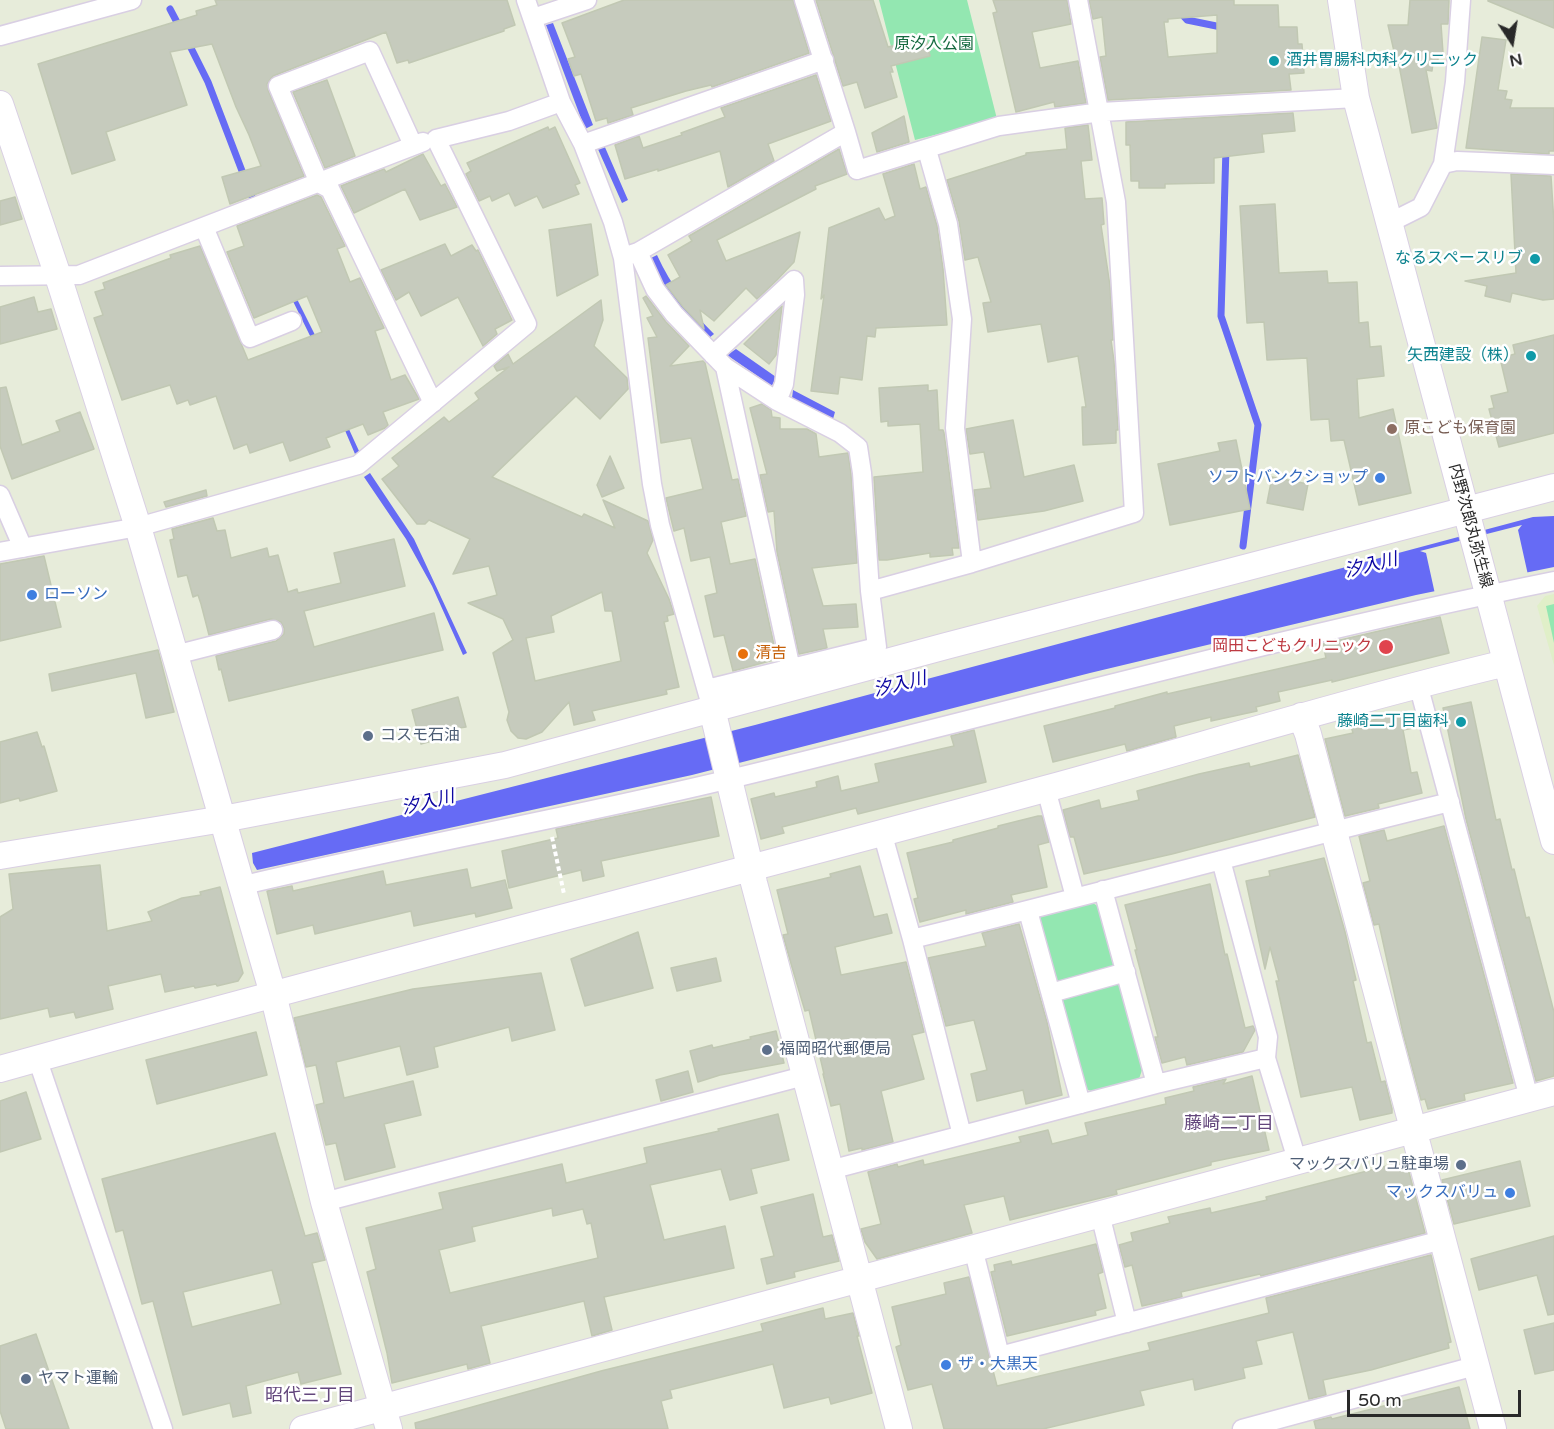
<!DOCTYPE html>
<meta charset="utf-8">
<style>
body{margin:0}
#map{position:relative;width:1554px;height:1429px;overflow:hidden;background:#e7ecda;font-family:"Varela Round",sans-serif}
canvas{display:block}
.north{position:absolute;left:1482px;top:12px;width:60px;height:60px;-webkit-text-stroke:4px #fff;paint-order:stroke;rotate:168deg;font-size:16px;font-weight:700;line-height:24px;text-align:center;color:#292929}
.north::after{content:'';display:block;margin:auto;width:21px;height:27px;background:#292929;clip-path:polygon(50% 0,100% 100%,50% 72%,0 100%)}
.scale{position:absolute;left:1347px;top:1390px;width:174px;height:27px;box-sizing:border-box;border:3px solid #292929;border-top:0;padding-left:8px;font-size:18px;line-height:21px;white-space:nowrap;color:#292929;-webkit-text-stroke:4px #fff;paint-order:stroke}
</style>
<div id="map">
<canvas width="1554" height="1429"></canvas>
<div class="north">N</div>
<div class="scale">50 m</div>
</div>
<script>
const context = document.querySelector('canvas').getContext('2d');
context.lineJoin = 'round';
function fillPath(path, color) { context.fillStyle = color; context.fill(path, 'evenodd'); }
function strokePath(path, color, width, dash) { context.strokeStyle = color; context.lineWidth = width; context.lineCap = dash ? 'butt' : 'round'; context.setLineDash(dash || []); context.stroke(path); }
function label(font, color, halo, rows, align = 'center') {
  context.font = font + ' "Varela Round","Noto Sans JP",sans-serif'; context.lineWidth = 5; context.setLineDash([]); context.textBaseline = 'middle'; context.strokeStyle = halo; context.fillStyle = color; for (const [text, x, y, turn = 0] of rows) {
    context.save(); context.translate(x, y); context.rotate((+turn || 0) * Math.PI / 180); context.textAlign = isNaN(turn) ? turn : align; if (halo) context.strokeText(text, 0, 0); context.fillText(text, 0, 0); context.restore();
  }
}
fillPath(new Path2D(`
 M1554,594v71l-17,-59 8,-10z`), '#e0efc8');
fillPath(new Path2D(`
 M879,0h88l30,119 -82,21z
 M1554,604v39l-8,-37z
 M1091,902l10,6 42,159 -4,12 -48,12 -10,-4 -44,-166 2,-7z`), '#93e7b1');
fillPath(new Path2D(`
 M553,23l40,102 -8,4 -39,-104z
 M604,145l24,55 -6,3 -25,-56z
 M657,255c14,31 33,55 57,79l-5,4c-24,-24 -44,-49 -60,-79z
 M290,285l31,62 9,41 29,63 -4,3 -28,-66 -11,-40 -30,-61z
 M736,349l40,28 -4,9 -45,-31z
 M793,390l42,22 -2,7 -41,-21z
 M370,473l44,66 53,114 -4,2 -31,-69 -26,-47 -42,-62z
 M1554,516v51l-138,28 -326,78 -398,102 -435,95 -4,-7 -1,-10 503,-128 778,-208z`), '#666bf5');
fillPath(new Path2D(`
 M1522,525l-4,5 10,45 -93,19 -9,-41 -6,-2z`), '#e7ecda');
strokePath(new Path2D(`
 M1169,0l18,20 39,8
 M170,9l10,19
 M187,40l21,42 44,115
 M1226,148l-5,168 37,109 -15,121`), '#666bf5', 7);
const building = new Path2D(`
 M215,0h292l8,25 -11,4v2l-95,32 -1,-3 -11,3 -11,-31 -113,44 -6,8 1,6 36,86 -74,28 -8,-27 39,-11 -12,-31 -13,-28 -24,-63 -42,8 17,53 -81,27 9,28 -43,14 -34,-110 159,-49 -1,-4 21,-6z
 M624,0h169l16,53 -97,34 -1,-2 -25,6 -55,17 2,7 -25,8 -1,-5 -11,3 -15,-47 -7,2 -6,-17 7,-2 -13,-34z
 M816,0h57l15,47 38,-9 4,18 -39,10 2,6h-3l7,25 -32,11 -8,-26 -14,4z
 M993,0h74l4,24 -39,8 8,36 38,-7 8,42 -31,4 -1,-5 -38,10 -23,-99 4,-1z
 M1089,0h145v5h44l1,22h18l1,17h4l2,29 -15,1 2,16 -183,10 -8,-43 6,-1 -4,-39 -9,2zM1217,15v38l-49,4 -4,-35h4v-3z
 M1410,0h39l-1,24h-7l2,29 -5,1v8l-5,1 -1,8 -6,-1 11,58 -25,5 -14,-73h-2l-8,-35h20z
 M1488,0h66v28l-66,-27z
 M1482,37l24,3 -8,50 9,1 -2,8 7,1 -2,8h44v43h-5v3l-83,-6z
 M816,75l15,46 -63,23 6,17 -46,26 -8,-36 -62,20v-2l-33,10 -10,-34 24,-9 4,12 39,-13 -1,-2 44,-16 -4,-9z
 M327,80l28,76 -30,12 -32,-76z
 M1293,113l2,18 -33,3 2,18 -50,6v25l-49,1v4h-26v-7h-8l-1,-36h-4v-23z
 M904,116l5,26 -32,10 -5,-19z
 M1088,125l4,35 -11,1 4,38 17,-1 2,26 -3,1 9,61 3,54h-2l3,21 4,69h-2v13l-33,2 -1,-38h4l-8,-51 -30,6 -7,-38 -53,8 -5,-29 8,-1 -13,-45 -13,3 -6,-39 -12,-41 79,-25v-2l41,-4 -2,-21z
 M548,127l1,3 6,-3 25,56 -5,2 4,9 -36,14 -6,-12 -22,10 -6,-13 -17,8 -2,-5 -11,5 -13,-27 5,-3 -4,-8z
 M839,149l8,25 -32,12 1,3 -99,51 9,21 74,-29 -6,30 -17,18 -20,19 -11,-11 -32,33 -14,-11 4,19 -21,-22 -17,-22 14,-8 -12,-22 24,-14 -3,-5z
 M423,154l18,32 4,-2 12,23 -37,13 -15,-31 -51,24 -13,-27 43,-17 2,3z
 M914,164l6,25 6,-2 11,39 6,43 4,56 -71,3 -1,9 -8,-1 -5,44 -22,-3 -2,17 -27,-3 13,-96 -3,4 8,-71 50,-20 6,12 10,-4 -12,-42z
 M1511,174l40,2 3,47v76l-11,1 -31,-7 -2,9 -25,-6 2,-10 -22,-5 51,-8z
 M317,195l4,2 24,49 -8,3 13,33 10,-4 24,50 -9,3 16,49 14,-5 14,24 -36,13 5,13 -3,3 -17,7 -5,-11 -37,14 4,9 -40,14 -7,-19 -33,11 -3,-9 -13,5 -18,-53 -26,9 -2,-5 -11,4 -7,-19 -48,15 -28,-82 9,-3 -8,-23 10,-3 -2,-6 68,-25 -1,-3 30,-9 48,114 74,-28 -15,-36 -53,22 -27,-66 17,-6 -7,-20z
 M15,197l7,22 -22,6v-24z
 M1275,204l4,69 48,-2 1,12 29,-1 2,41 9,-1 2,25 11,-1 3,30 -27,3 2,39 34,-9 18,84 -52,12 -15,-65 -13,1 -2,-22 -18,1 -4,-62 -40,2 -3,-38 -17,1 -7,-117z
 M591,224l7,51 -41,21 -8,-66z
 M445,244l6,12 21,-11 4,6 2,-1 34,70 -17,9 2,5 -14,12 -25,-49 -37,19 -12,-24 -13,8 -15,-30z
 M646,296l20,26 23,24 -19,20 33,-5 2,2 27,117 6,-1 8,37 -25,6 9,42 25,-5 22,100 -44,12 -9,-36 -10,2 -9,-41 12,-3 -7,-36 -19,4 -7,-33 -10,3 -8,-33 37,-9 -12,-51 -30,5 -13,-105 9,-1 -10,-19 6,-2 -10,-18z
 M34,297l4,15 13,-3 6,20 -57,15v-37z
 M601,300l2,20 -9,26 33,32 1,11 -28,30 -24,-23 -84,81 90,40 2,-3 31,14 -12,-28 45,21 5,19 -6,13 22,46 5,15 -7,2 1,5 -4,1 15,65 -13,3 1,4 -75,17 3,9 -21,5 -5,-23 -27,30 -16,7 -8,-1 -7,-7 -4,-11 2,-8 -16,-59 20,-13 -10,-21 -35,-16 29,-8 -8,-29 -36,8 17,-35 -41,-19 -4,4h-8l-35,-45 17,-13 -7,-8 52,-41 5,5 30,-23 -4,-6 34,-26 -12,4 -3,-5 14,-12 5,10zM602,592l3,19h7l9,50 -86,20 -9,-43 28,-6 -3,-16z
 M782,306l-6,49 -7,9 -25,-20z
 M1554,335v98l-55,14 -10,-38 5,-1 -3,-12 17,-4 -8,-34 15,-4 -2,-9z
 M928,385v6l9,-1 2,40h4l1,3 15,115h-7l1,7 -23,2v-4l-43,7h-8l-5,-83 49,-5 -3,-48 -32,2v-5l-7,1 -2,-34z
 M6,387l16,58 38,-14 -4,-10 24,-9 14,37 -82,30 -12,-33v-58z
 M762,404l9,6 1,7 8,1v11h27l9,5 3,23 29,-4 3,21 6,89 -45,5 11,38 33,-2 2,23 -35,2 4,19 -28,6 -22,-102 -3,-41 -6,1 -8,-37 7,-1 -17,-66z
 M1013,420l11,57 50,-12 9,36 -39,10 -66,9 -4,-30 17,-2 -7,-36 -14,2 -4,-25z
 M1236,440l14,69 -80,16 -12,-61 62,-13 -2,-8z
 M610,456l14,32 -22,9 -5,-12z
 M1272,477l36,7 -5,26 -36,-7z
 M206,490l1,6 -41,11 -2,-5z
 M213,518l4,13 8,-1 6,28 36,-10 2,9 9,-2 10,37 9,-3 1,4 43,-10 -7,-30 60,-14 11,47 -101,25 10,36 120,-34 9,37 -214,51 -8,-32 -2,1 -3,-14 60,-15 8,-7v-6l-3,-6 -10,-3 -62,16 -8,-31 -3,-9 -5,2 -6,-22 -9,2 -8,-37 4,-1 -2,-10z
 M44,556l17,71 -61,14v-77z
 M1440,617l9,36 -117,29v-2l-54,12 2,9 -24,6 1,4 -46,10v-4l-37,9 2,11 -49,14 -2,-7 -72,18 -9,-36 71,-18v-2l52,-14v2l159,-36 -3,-14z
 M158,650l16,62 -28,6 -10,-45 -84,18 -3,-17z
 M458,697l8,30 -14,2 2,6 -33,9 -9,-34z
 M1471,702l25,118 4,-1 12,51 2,-1 12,49 3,-1 25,95v64l-18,5 -70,-262 -20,-98 -6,1 -1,-5 7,2 -3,-11z
 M1405,711l9,2 4,14 -15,3 8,43 6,-1 5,21 -44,11 1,4 -34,8 -20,-77 28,-6 -2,-7z
 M974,730l12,52 -128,32 -2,-6 -74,19 2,6 -23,6 -10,-40 23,-6 1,4 42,-10 -1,-5 22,-6 3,15 38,-9 -4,-18 79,-18 -3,-10z
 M37,732l5,15 2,-1 13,45 -37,10 -1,-3 -19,5v-61z
 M1298,755l17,62 -143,37 -88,20 -10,-37h-4l-7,-27 36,-10 2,9 38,-9 -2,-9 62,-17 50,-11 1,4z
 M711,797l8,39 -118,25 3,15 -21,5 -2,-11 -72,18 -7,-37 56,-13 -2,-9z
 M1038,816h4l7,26 -11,3 9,42 -36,8 2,7 -47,12v-4l-46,12 -6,-23 4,-1 -11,-45 46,-11v-2l45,-12v-2z
 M1444,826l69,257 -49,11 1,6 -37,9 -3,-10 -4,1 -18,-67 -24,-109 -5,1 -11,-42 7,-2 -11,-45 25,-6 3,11z
 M1324,858l21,74 11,48 -3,1 14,62 4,-1 10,40 4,-1 7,28v4l-32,7 -8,-33 -51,10 -25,-116h3l-9,-34 -5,22 -19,-88 24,-5 -1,-5z
 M100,865l7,66 45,-10 -4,-9 34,-14 19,-3 -1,-3 20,-5 23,86 -5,8 -21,5 -1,-2 -21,4 -1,-2 -29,6 -4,-18 -53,12 5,23 -37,9 -2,-6 -24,5 -2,-9 -48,11v-102l13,-8 -4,-35z
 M860,866l14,51 13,-3 5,19 -57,14 6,28 65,-13 18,70 -12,3 12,44 -43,12 12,51 -31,8v-2l-13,3 -9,-47 -9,2 -8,-32h1l-15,-64 -4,1 -13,-44 -9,-32 5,-1 -11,-44 54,-13 -1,-3z
 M467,869l4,19 34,-8 7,28 -36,9 -1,-4 -61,13 -3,-15 -96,23 -2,-9 -36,9 -10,-43 25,-5 1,5 90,-20 3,14z
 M1210,884l15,71 2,-1 18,74 8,-2 2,4 -12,22 -56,13 -2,-8 -23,6 -7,-26h3l-23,-87h2l-12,-45z
 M1019,924l28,98 15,73 -36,9 -3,-14 -46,11 -6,-27 16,-4 -13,-50 -28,6 -18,-68 58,-12 -4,-13z
 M638,932l15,56 -68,18 -14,-47z
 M716,958l5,23 -44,10 -6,-23z
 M541,973l14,57 -43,11 -3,-14 -75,20 4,20 -31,8 -7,-29 -64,16 8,36 69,-17 8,34 -37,9 11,43 -50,13 -9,-37 -10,2 -10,-40 8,-2 -8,-38 -10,2 -12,-49 119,-29z
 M776,1031l8,32 -64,12 -22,7 -8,-31 22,-6 1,3 38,-9 -1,-2z
 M256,1032l11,43 -110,29 -11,-44z
 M688,1071l5,21 -32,9 -5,-21z
 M1252,1076l17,74 -58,12v3l-95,25 1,4 -107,26 -6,-24 -40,9 8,28 -95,26 -12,-17 -4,-13 20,-5 -13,-52 29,-8 1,3 25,-7 1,5 97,-23 -2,-5 29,-7 4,14 36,-9 -3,-12 81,-19 -1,-6 29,-7 -1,-4 33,-8 -3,5z
 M26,1092l15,47 -41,13v-51z
 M778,1114l11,46 -38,9 6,24 -27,7 -9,-31 -71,16 14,55 61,-14 9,42 -130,29 8,33 -20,6 -8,-35 -103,25 9,37 -22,6 -1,-5 -75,19 -5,-30 -20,-81 9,-3 -10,-41 77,-19 -4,-16 123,-29 4,19 81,-20 -3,-15 75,-17 -1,-2zM552,1208l1,8 30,-7 4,15 4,-1 7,35 -148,35 -11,-43 36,-9 -3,-14z
 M275,1133l30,103 12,-3 8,27 -13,3 29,111 -40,10 -3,-12 -52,14 5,27 -18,4 -3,-14 -47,12 -30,-114 -11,3 -19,-74 -7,2 -14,-53zM272,1270l9,34 -89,23 -9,-35z
 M1406,1161l19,72 -164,43 -1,-2 -79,18 1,5 -40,9 -10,-41 -7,2 -6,-22 14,-4 -2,-8 39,-10 -2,-6 42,-9 1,5 56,-13 -1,-3z
 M1520,1161l10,45 -76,18 -12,-44z
 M813,1194l10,43 9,-2 7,26 -45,11 1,5 -28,7 -6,-25 13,-3 -13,-49z
 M1554,1236v78l-6,1 -11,-40 -58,15 -8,-31z
 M1096,1244l7,28 -5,2 8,34 -11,3 1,4 -89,21 -16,-64 4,-1 -1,-6 17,-4 1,4z
 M1431,1255l20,87 -3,1 1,5 -78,22 -48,10 3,15 -17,4 -16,-67 -37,9 6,23 -19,4 2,10 -50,12 -2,-11 -53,12 4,14 -101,24h-99l-12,-45 -24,6 -12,-43 5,-2 -9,-38 54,-13 -2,-11 25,-6 28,109 153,-36 -2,-7 121,-30 -3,-15z
 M823,1308l2,11 28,-6 6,23h-2l15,57 -41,11 -2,-7 -45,11 -11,-44 -103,26 2,8 -11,3 7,28h-252l-1,-6 186,-52 162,-40 -2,-7z
 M1554,1323v47l-19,4 -11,-44z
 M36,1334l33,95h-63l-6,-18v-65z
 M1459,1387l11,42h-154l-2,-8 17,-4 1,2z`);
fillPath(building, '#c6cbbd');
strokePath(building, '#c1c8b3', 1.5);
const street = new Path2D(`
 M526,0l35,102 22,42 30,78 10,36 29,226 8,41 52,184
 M533,18l54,-18
 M0,36l132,-36
 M846,132l11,38 142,-44 102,-14 255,-14
 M583,144l241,-84
 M413,145l-43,-94 -92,35 41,97 11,6 103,214
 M927,150l21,74 14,95 -7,109 17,135
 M1443,164l14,-3 97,4
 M1389,223l32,-16 22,-43 12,-82 6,-82
 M204,227l46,111 42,-17
 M638,252l17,37 19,25 51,53 52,34 63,32 18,14 4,26 8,118 102,-28 162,-50 -18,-311 -38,-202
 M626,256l12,-4 208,-120 -42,-132
 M0,276l79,-1 344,-133
 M713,355l81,-75 1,15 -11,89 -7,17
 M725,367l66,302
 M0,495l23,53
 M0,552l138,-25 220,-62 169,-141 -91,-185 73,-18 52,-19
 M175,655l98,-25
 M1418,684l111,414
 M707,689l170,-42 -7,-56
 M1046,789l29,108
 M882,832l30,107 50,196
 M1221,860l47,177 -2,21 31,102
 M240,886c163,-39 328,-68 490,-107 275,-66 547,-142 824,-198
 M1103,890l53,194
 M1028,911l53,193
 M912,939c180,-44 358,-93 538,-137
 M1051,993l75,-21
 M37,1058l126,371
 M830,1170l326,-86 110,-26
 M324,1202l480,-126
 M1100,1214l27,109
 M973,1248l27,108 442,-116
 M1242,1429l233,-63`);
const secondary = new Path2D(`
 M1341,0l15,98 198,743
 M0,104l58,172 80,251 135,467 51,208 65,227
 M712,709l42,174 145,546
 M1301,716l7,18 185,695
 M0,856l223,-37 282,-54 441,-119 608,-159
 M0,1069c347,-97 697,-185 1045,-280 154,-42 306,-89 461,-126
 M303,1429l1251,-337`);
strokePath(street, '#d9cfe3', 21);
strokePath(secondary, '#d9cfe3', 28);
strokePath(new Path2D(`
 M552,837l12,57`), '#fff', 4, [4.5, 3]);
strokePath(street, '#fff', 18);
strokePath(secondary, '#fff', 26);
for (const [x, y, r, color] of [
 [1274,61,6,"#0f9aa8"],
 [1535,259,6,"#0f9aa8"],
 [1531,356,6,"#0f9aa8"],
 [1392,429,6,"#8d6e63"],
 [1380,478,6,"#3f7fe0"],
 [32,595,6,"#3f7fe0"],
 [1386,647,8,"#e0444e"],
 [743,654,6,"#e8710a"],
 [1461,722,6,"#0f9aa8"],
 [368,736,6,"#5c6f8a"],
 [767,1050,6,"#5c6f8a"],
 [1461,1165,6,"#5c6f8a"],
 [1510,1193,6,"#3f7fe0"],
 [946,1365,6,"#3f7fe0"],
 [26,1379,6,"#5c6f8a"]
]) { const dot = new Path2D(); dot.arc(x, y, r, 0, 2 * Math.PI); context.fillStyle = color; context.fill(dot); strokePath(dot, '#fff', 2); }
label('16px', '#156a3f', '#fff', [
 ["原汐入公園",934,45]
]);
label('16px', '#0d838f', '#fff', [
 ["酒井胃腸科内科クリニック",1286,61,"left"],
 ["なるスペースリブ",1523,259],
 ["矢西建設（株）",1519,356],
 ["藤崎二丁目歯科",1449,722]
], 'right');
label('16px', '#785e54', '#fff', [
 ["原こども保育園",1404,429]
], 'left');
label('16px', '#366cbe', '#fff', [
 ["ソフトバンクショップ",1368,478],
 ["ローソン",44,595,"left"],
 ["マックスバリュ",1498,1193],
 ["ザ・大黒天",958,1365,"left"]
], 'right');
label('16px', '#292929', '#fff', [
 ["内野次郎丸弥生線",1470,526,75]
]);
label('16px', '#be3a42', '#fff', [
 ["岡田こどもクリニック",1372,647]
], 'right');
label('16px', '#c56008', '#fff', [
 ["清吉",755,654]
], 'left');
label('16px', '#4e5e75', '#fff', [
 ["コスモ石油",380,736],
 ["福岡昭代郵便局",779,1050],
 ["マックスバリュ駐車場",1449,1165,"right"],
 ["ヤマト運輸",38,1379]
], 'left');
label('italic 18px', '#0c06a1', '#fff', [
 ["汐入川",1371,566,-14],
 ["汐入川",900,685,-14],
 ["汐入川",428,803,-14]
]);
label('18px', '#63477c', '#fff', [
 ["藤崎二丁目",1229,1124],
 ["昭代三丁目",310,1396]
]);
</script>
